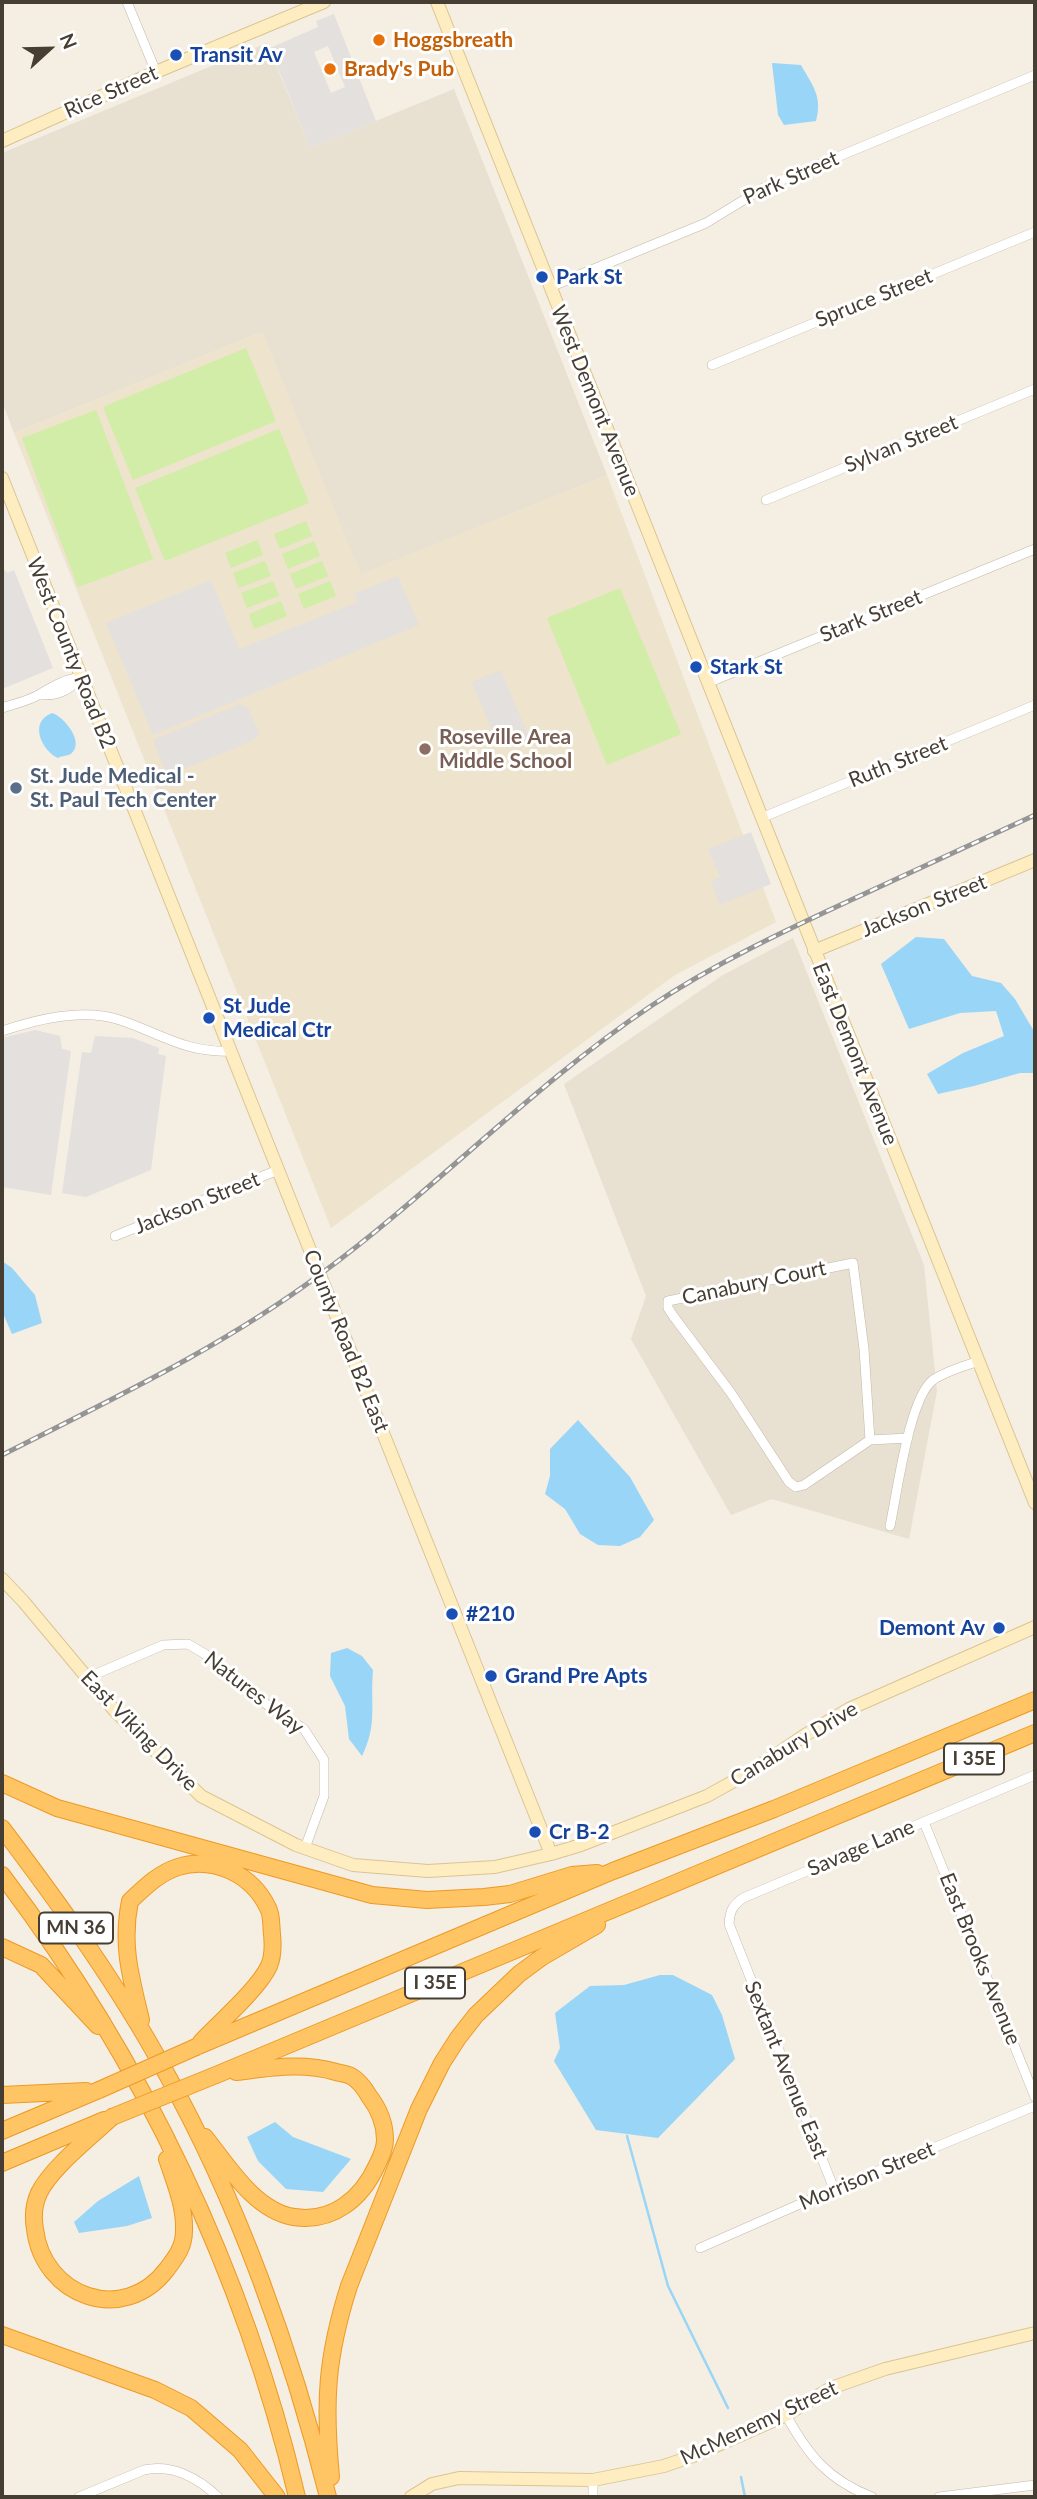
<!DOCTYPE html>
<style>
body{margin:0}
#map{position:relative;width:1037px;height:2499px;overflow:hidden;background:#f4eee3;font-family:Lato,sans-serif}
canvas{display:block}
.frame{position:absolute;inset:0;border:4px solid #463e33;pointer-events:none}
.north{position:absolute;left:14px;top:14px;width:70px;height:70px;-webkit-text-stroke:5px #fff;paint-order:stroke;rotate:68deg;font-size:19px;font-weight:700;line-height:28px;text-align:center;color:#463e33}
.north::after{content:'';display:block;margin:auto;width:24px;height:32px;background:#463e33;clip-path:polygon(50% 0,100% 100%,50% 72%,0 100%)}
</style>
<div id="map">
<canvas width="1037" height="2499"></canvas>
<div class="frame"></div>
<div class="north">N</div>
</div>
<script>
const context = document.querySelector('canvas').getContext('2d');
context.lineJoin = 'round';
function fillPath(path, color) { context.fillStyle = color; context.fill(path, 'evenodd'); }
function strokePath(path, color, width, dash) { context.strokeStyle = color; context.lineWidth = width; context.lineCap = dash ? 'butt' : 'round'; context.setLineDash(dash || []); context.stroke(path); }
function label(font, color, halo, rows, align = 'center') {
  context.font = font + ' Lato,sans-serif'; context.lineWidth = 6; context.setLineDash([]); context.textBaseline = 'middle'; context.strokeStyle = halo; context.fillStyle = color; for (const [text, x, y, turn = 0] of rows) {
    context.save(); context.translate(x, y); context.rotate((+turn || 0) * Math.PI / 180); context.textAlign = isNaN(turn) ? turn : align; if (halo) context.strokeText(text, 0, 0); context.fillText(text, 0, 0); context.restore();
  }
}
fillPath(new Path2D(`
 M267,43l43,105 144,-59 153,386 -247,100 -98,-243 -248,101 -12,-32v-248z
 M793,938l131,327 13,126 -28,148 -137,-40 -41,16 -100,-176 15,-43 -82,-212 159,-109z`), '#e8e0d1');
fillPath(new Path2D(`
 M262,332l99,242 246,-99 169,447 -101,53 -344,253 -317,-795z`), '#eee3cc');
fillPath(new Path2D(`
 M246,348l30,73 -143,59 -30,-73z
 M96,410l57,149 -75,28 -56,-149z
 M279,429l30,74 -144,58 -30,-73z
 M306,521l6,15 -32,13 -6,-15z
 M257,540l6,15 -32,13 -6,-15z
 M314,541l6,15 -32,13 -6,-15z
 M265,561l6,15 -32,12 -6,-15z
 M322,561l6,15 -32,13 -6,-15z
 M273,581l6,15 -32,12 -6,-15z
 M330,581l6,15 -32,13 -6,-15z
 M620,588l61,146 -74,31 -60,-147z
 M281,601l6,15 -33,13 -5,-15z`), '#d1eda7');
fillPath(new Path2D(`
 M334,14l42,107 -66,27 -40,-100 48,-21 -2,-6zM328,46l17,41 -14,6 -17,-41z
 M5,570l2,3 7,-3 39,98 -51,21v-117z
 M398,576l21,49 -266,110 -47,-112 105,-43 28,69 119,-47 -4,-8z
 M501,670l29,70 -8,4 -16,-2 -8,3 -26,-63z
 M240,704l8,4 11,25 -3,6 -89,37 -14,-36z
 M751,832l20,52 -51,21 -9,-24 9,-4 -12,-28z
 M35,1030l25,6 2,13 9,2 -20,144 -49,-8v-149z
 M95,1036l38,2 26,10 -1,6 8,2 -15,114 -65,27 -24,-4 20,-141 9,1z`), '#e4e0dd');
fillPath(new Path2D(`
 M772,63l29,2c11,20 22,31 15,56l-32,4 -6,-10z
 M52,713c13,4 35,32 17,42 -4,1 -8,1 -11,3 -16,-7 -30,-36 -6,-45z
 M916,937l28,2 28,37 29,7 14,16 20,34v40h-15l-46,13 -36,8 -11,-20 36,-21 41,-17 -8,-25 -36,2 -51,16 -28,-65z
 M2,1261l10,7 23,27 7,28 -30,11 -10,-23z
 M578,1420l52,57 24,43 -14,17 -20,9 -22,-1 -18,-11 -15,-25 -20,-15 5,-18v-27z
 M347,1648l15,8 11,14c-3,34 5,54 -11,86l-13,-17 -4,-33 -15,-30 1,-23z
 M660,1975h13l39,20 10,20 13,44 -77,79 -62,-8 -42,-69 6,-13 -5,-35 35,-27 34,-1z
 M275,2122l18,15 58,22 -28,33 -37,-3 -28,-28 -11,-24z
 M139,2176l13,42 -25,8 -48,7 -5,-11 24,-21z`), '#99d5f7');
strokePath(new Path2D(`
 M627,2136l41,150 60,122
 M741,2477l4,20`), '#99d5f7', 2.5);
const street = new Path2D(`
 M127,2l29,70
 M550,287l156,-64 59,-36 270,-112
 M712,365l323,-133
 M766,500l269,-111
 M707,683l328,-134
 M39,695c18,1 30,-4 42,-18
 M2,708c12,-4 27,-7 38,-14 15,-9 23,-14 41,-17
 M761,818l274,-113
 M2,1031c36,-12 80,-23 118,-11 39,13 66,33 109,31
 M115,1236l163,-66
 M853,1263l11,86 6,91 -66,45 -8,2 -7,-5 -58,-89 -57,-76 -6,-9v-7z
 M870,1440l38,-2
 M890,1526c7,-32 19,-128 43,-146 13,-9 31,-14 46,-19
 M87,1678l76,-33 25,-1 17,10 65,53 34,22 20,31v36l-19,52
 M924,1822l111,275
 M834,2189l-105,-265c1,-13 3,-18 14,-26l292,-123
 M700,2248l134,-59 201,-83
 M786,2415c22,40 42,65 86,82
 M79,2497l65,-27c28,-6 54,8 74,27
 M593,2497v-17
 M939,2497l96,-12`);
const secondary = new Path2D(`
 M437,2l598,1501
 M2,141l149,-67 173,-72
 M2,478l549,1376
 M814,951l221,-91
 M2,1579l21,22 92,110 86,85 95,49 57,20 75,6 67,-4 56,-13 30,-9 126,-49 45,-25 53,-36 44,-26 186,-82
 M411,2497l21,-13 27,-6 134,2 71,-14 29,-10 93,-41 45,-27 54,-19 150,-36`);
const highway = new Path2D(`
 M2,1783l55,25 315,87 55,5 57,-3 26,-3 62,-19 25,-2
 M2,1828c59,78 116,157 163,243 73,130 127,282 163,426
 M2,1875c140,184 242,397 295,622
 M2,1947l39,18 57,61
 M141,2020c-10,-42 -20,-75 -11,-119 15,-14 29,-28 48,-34 35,-11 74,7 90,41 4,7 3,18 4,26 1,10 1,23 -3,32 -10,22 -50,57 -68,76
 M196,2047l417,-176 161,-62 261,-109
 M216,2075l819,-342
 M2,2095l84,-4
 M112,2117c-21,20 -61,51 -73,76 -5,11 -6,25 -4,36 8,68 89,97 132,40 9,-12 17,-22 17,-38 1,-25 -9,-48 -17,-72
 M2,2131l97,-41
 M205,2137c23,29 50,74 89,80 39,6 68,-19 83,-52 4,-8 8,-17 8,-25 0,-17 -6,-31 -16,-44 -4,-7 -11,-16 -18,-20 -4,-2 -11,-3 -15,-4 -34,-10 -66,-4 -100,0
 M2,2163l102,-43
 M2,2335l153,55 36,18 49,42 37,47
 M331,2477c-7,-74 -5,-119 18,-191l70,-177 23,-46 16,-25 18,-23 43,-41 23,-17 55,-32`);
strokePath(street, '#c3b8a8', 10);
strokePath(secondary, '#dbc490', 14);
strokePath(highway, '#ed9a24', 18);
strokePath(street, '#fff', 9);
strokePath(secondary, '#ffedc2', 12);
strokePath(highway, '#ffc463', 16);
const rail = new Path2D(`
 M2,1455c110,-56 221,-108 320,-182 114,-84 211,-188 329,-267 63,-42 131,-74 200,-106 62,-29 123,-57 184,-85`);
strokePath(rail, '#959595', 5);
strokePath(rail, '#fff', 2.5, [8]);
const highwayBridge = new Path2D(`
 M99,2090l97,-43
 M112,2117l104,-42`);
strokePath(highwayBridge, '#ed9a24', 18, []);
strokePath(highwayBridge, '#ffc463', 16);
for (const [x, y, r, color] of [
 [379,40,7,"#e8710a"],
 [176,55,7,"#1a4fb4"],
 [330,69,7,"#e8710a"],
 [542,277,7,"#1a4fb4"],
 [696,667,7,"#1a4fb4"],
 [425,749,7,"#8d6e63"],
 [16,788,7,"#5c6f8a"],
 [209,1018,7,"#1a4fb4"],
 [452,1614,7,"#1a4fb4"],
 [999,1628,7,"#1a4fb4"],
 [491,1676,7,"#1a4fb4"],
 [535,1832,7,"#1a4fb4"]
]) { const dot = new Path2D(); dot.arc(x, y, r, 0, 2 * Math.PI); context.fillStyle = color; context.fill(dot); strokePath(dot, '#fff', 2.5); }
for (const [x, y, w] of [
 [974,1759,60],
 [76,1928,74],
 [435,1983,60]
]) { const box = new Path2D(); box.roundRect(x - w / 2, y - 15.5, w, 31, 5); context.fillStyle = '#fff'; context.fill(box); strokePath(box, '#463e33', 2); }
label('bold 19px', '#463e33', null, [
 ["I 35E",974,1759],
 ["MN 36",76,1928],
 ["I 35E",435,1983]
]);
label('bold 21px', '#c56008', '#fff', [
 ["Hoggsbreath",393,40],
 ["Brady's Pub",344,69]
], 'left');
label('bold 21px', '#164399', '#fff', [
 ["Transit Av",190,55],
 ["Park St",556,277],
 ["Stark St",710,667],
 ["St Jude",223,1006],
 ["Medical Ctr",223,1030],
 ["#210",466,1614],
 ["Demont Av",985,1628,"right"],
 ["Grand Pre Apts",505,1676],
 ["Cr B-2",549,1832]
], 'left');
label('21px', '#463e33', '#fff', [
 ["Rice Street",111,92,-24],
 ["Park Street",791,178,-24],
 ["Spruce Street",874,298,-22],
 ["West Demont Avenue",595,401,68],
 ["Sylvan Street",901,444,-22],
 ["Stark Street",871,616,-22],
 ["West County Road B2",71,653,68],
 ["Ruth Street",898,762,-22],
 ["Jackson Street",924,906,-22],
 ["East Demont Avenue",855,1054,68],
 ["Jackson Street",197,1203,-22],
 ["Canabury Court",754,1283,-12],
 ["County Road B2 East",346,1341,68],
 ["Natures Way",254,1693,38],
 ["East Viking Drive",139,1731,46],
 ["Canabury Drive",794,1744,-31],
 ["Savage Lane",861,1848,-23],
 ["East Brooks Avenue",980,1959,68],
 ["Sextant Avenue East",786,2070,68],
 ["Morrison Street",867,2176,-23],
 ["McMenemy Street",759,2423,-25]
]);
label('bold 21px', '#785e54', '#fff', [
 ["Roseville Area",439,737],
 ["Middle School",439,761]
], 'left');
label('bold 21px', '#4e5e75', '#fff', [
 ["St. Jude Medical -",30,776],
 ["St. Paul Tech Center",30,800]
], 'left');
</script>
